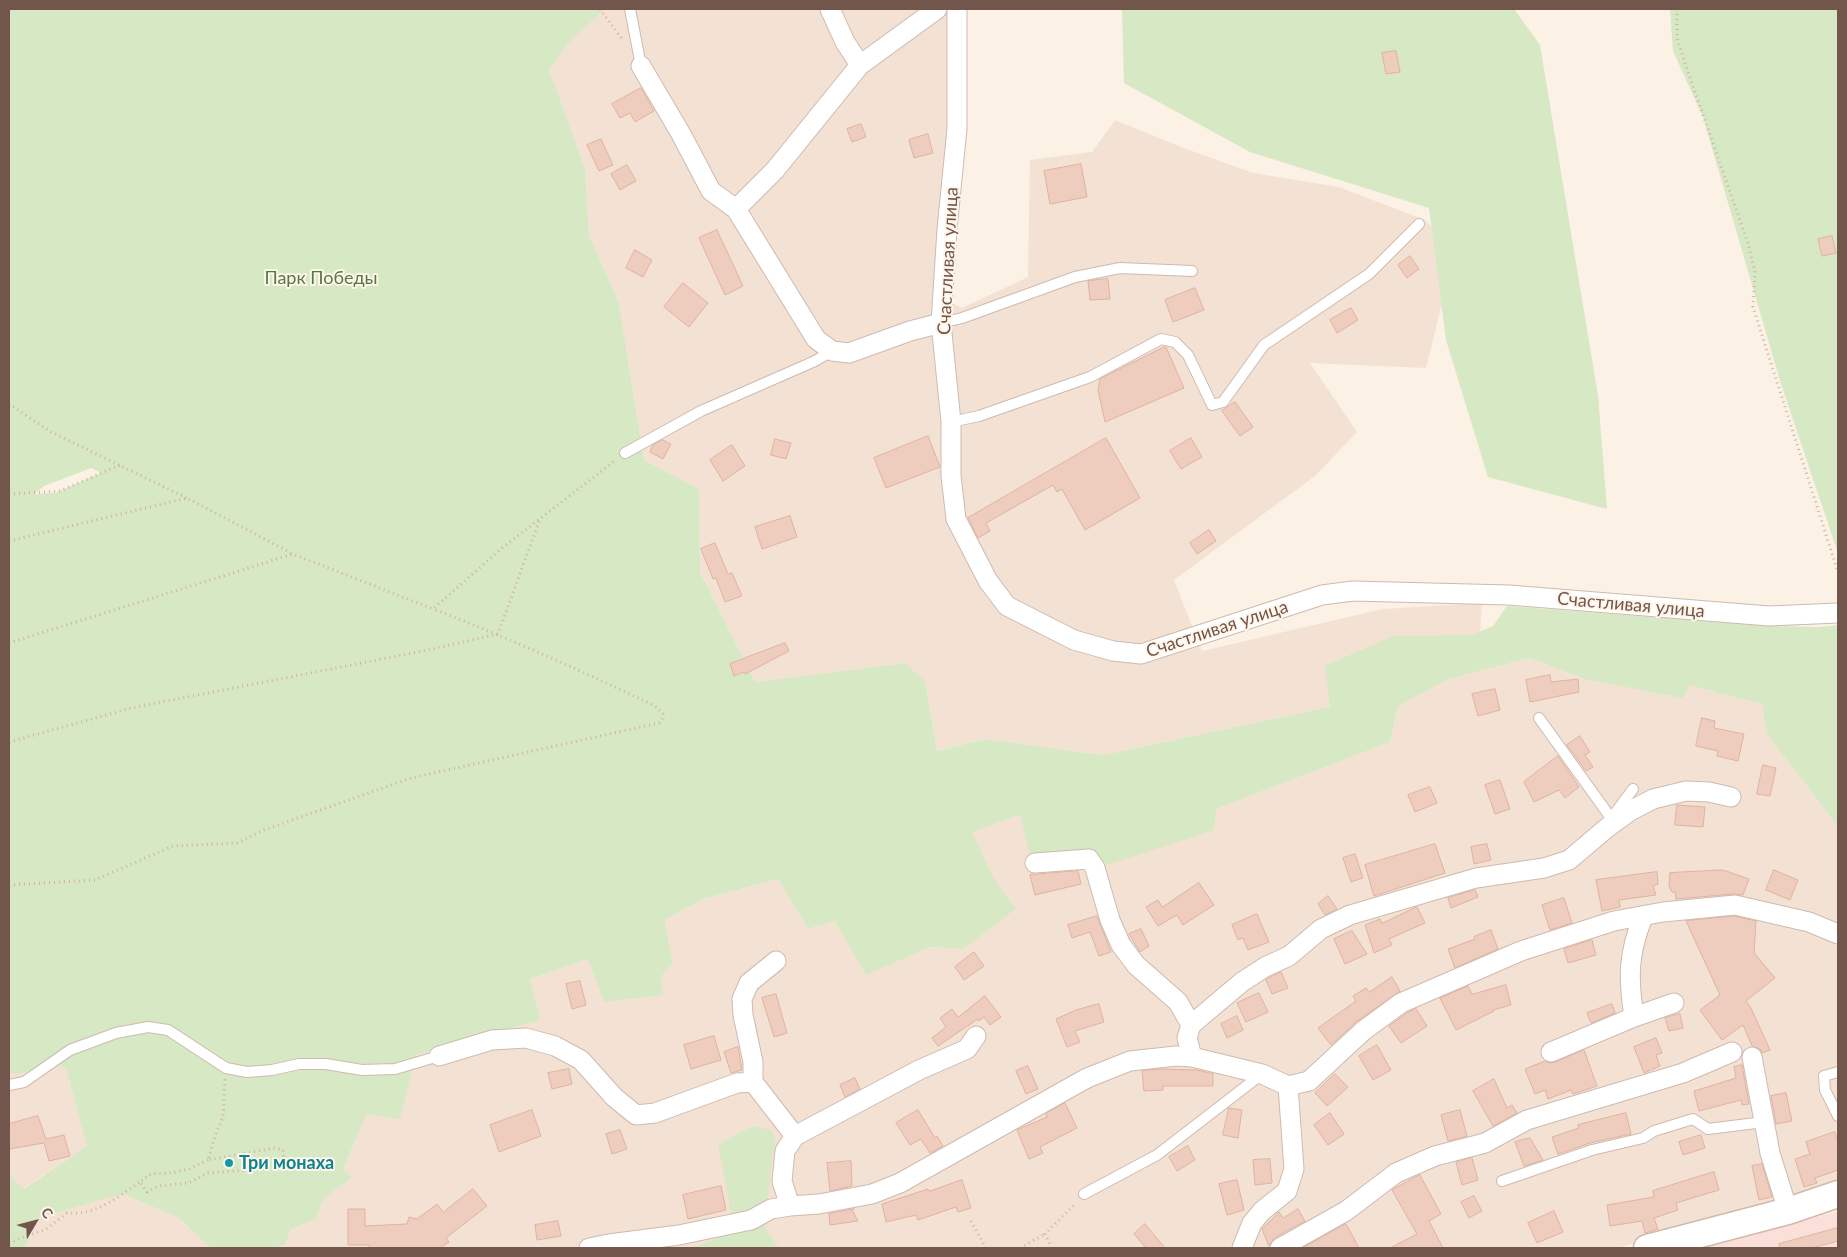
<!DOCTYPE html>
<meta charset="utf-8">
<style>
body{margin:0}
#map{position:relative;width:1847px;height:1257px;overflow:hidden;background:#fbf1e5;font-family:Lato,sans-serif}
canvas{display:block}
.frame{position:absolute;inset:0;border:10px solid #73564b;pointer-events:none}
.north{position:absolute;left:10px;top:1197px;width:50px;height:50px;-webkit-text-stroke:4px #fef5eb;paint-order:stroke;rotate:53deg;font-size:14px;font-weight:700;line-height:20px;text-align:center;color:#73564b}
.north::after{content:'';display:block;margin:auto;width:18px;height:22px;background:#73564b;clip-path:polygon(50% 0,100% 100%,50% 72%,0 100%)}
</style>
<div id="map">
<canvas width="1847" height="1257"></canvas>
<div class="frame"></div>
<div class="north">С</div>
</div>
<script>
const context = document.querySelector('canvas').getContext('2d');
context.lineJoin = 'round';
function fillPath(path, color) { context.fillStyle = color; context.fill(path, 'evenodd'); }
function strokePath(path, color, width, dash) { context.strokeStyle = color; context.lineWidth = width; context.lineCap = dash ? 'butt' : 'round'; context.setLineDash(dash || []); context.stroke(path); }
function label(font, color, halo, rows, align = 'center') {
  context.font = font + ' Lato,sans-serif'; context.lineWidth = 4; context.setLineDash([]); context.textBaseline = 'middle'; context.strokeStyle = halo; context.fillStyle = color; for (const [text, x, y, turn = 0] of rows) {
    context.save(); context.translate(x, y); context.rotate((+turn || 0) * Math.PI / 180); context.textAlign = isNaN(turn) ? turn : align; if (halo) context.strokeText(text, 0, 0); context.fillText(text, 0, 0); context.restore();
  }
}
fillPath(new Path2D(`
 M586,9h364l3,121 -17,165 26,13 66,-31 2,-117 62,-8 23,-32 66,27 72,26 86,14 86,33 30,31 -29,117 -116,-5 47,69 -42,44 -141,104 28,71 181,-42 99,-6 -3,48 -148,56 -228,48 -118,-16 -48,12 -12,-70 -20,-18 -150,19 -55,-110 -2,-83 -54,-29 -25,-157 -30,-68 -4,-67 -44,-121z
 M1530,658l54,21 105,6 73,19 5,30 71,93v358l-46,16 -174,47h-1347l14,-3 6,-16 25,-10 8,-21 28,-20 -9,-9 24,-55 42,-36 7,-23 124,-35 -10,-41 58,-20 74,36 -2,-19 13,-12 -8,-44 38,-21 75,-20 30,50 27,-8 31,53 64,-27 33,2 53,-40 -23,-32 -22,-45 49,-17 196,-6 174,-67 8,-36 51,-27z
 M59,1063l8,9 20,74 -64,43 -14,-14v-102l10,1z
 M123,1194l56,24 31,30h-184l9,-29z`), '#f3e2d4');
fillPath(new Path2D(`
 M1838,1211v37h-138l91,-24z`), '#fbe0d9');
fillPath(new Path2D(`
 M9,9h596l-36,33 -20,27 36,99 4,67 30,68 25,157 55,29 1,83 55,110 150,-19 20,18 12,70 48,-12 118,16 227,-48 -5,-41 68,-30 79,-1 21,-9 14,-20 261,20 52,1 18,-2v202l-71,-93 -5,-30 -73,-19 -6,13 -99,-19 -54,-21 -81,21 -51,27 -8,36 -174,67 -2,21 -107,35 -20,-12 -56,6 -11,-44 -48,17 21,45 23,32 -53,40 -33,-2 -64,28 -31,-54 -27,8 -30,-50 -75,20 -38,21 8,44 -12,12 2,19 -59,7 -16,-43 -58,20 10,41 -124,35 -16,64 -33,-5 -24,55 9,9 -28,20 -8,21 -25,10 -6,16 -14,3h-61l-31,-30 -56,-24 -88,25 -9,29h-17v-73l15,14 63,-43 -20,-74 -8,-9 -40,11 -10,-1zM91,468l10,5 -46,20 -21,1 10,-8z
 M1122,9h392l26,36 58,351 9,113 -119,-32 -42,-137 -17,-132 -179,-56 -126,-69z
 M1670,9h168v544l-57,-169 -78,-267 -30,-66z
 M753,1126l18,4 5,10 -4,17 -7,71 14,20h-86l1,-1 41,-15 -17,-87 13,-8z`), '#d6e8c4');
const building = new Path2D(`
 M1396,51l4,21 -14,2 -4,-21z
 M641,88l13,23 -19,11 -5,-9 -10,5 -8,-14z
 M861,124l5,13 -14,5 -5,-13z
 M928,134l5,19 -19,5 -5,-18z
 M601,139l12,26 -14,6 -12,-26z
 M1081,164l6,33 -37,7 -6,-33z
 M627,165l9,16 -16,9 -9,-16z
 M717,230l26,56 -18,9 -26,-57z
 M1832,236l4,17 -14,3 -4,-17z
 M635,250l17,10 -9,17 -17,-9z
 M1410,256l9,13 -12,9 -9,-13z
 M1108,279l2,20 -20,1 -2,-19z
 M683,283l25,20 -19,24 -25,-20z
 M1195,288l9,22 -31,12 -8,-22z
 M1351,308l7,12 -21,13 -7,-13z
 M1164,347h2l18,41 -79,34 -7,-32 2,-11z
 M1235,402l18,25 -13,9 -18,-25z
 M928,436l12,31 -54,21 -12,-30z
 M1106,438l34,60 -55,32 -23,-41 -5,3 -4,-7 -67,38 4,8 -12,7 -10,-20z
 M1191,438l11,19 -21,12 -11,-18z
 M775,439l16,4 -5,16 -15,-4z
 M663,440l8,4 -8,15 -13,-7 3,-7z
 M732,445l13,21 -22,15 -13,-21z
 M790,516l7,21 -35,12 -7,-22z
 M1209,530l7,11 -19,13 -7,-11z
 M715,543l13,31 4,-1 10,23 -17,6 -9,-24 -3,1 -12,-30z
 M785,643l4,8 -44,23 -1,-2 -10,4 -4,-12z
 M1550,675l1,7 27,-3 1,13 -49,10 -4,-22z
 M1495,689l5,21 -22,6 -6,-22z
 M1702,718l13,3 -1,7 30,6 -6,27 -21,-5 1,-5 -22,-5z
 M1580,736l10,16 -5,3 8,12 -7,4 -19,-26z
 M1558,756l21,31 -14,11 -6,-8 -25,12 -10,-20z
 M1763,765l13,3 -6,28 -13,-2z
 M1500,780l10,29 -15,5 -10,-29z
 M1430,787l7,16 -22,9 -7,-17z
 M1677,805l28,2 -2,20 -28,-2z
 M1435,844l10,29 -71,23 -9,-31z
 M1487,844l4,16 -17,4 -3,-17z
 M1355,854l8,24 -12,4 -8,-24z
 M1723,870l26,9 -6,16 -9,-1 -58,5 -1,-7h-3l-3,-6 1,-13z
 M1774,870l24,10 -8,20 -24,-10z
 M1078,871l3,13 -46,11 -5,-20z
 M1657,872l1,12 -5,2 3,9 -37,5 1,7 -18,4 -6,-31z
 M1199,883l15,22 -31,20 -6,-10 -19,11 -12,-19 12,-7 4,7z
 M1475,890l3,7 -27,11 -3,-10z
 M1328,896l9,13 -12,6 -7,-11z
 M1564,898l8,25 -22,7 -8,-25z
 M1417,907l8,16 -36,16 3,6 -18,8 -9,-28 15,-6 2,4z
 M1257,914l12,28 -21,8 -5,-12 -5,2 -6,-15z
 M1097,916l14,36 -12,4 -9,-24 -18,6 -4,-13z
 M1734,916l22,5 -2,32 21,25 -29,23 5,7 19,42 -8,3 -2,-4 -8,-3 -9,-21 -21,15 -22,-30 20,-15 -34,-74z
 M1141,929l8,17 -9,6 -11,-18z
 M1491,930l7,19 -43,19 -7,-19 27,-10 -1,-2z
 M1352,931l15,23 -22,10 -11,-25z
 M1592,940l4,15 -28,8 -4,-14z
 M974,952l10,14 -20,14 -9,-13z
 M1281,972l7,16 -16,6 -6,-14z
 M1392,977l8,14 -44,31 -25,23 -13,-17 38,-27 -3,-5 13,-8 3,4z
 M580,981l6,24 -14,4 -6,-25z
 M1506,985l5,20 -18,5 1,1 -38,19 -16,-32 28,-12 4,8z
 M1259,993l9,19 -22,10 -9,-19z
 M776,994l11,39 -13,4 -12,-39z
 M985,996l16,21 -11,8 -6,-8 -5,4 -1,-2 -40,27 -6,-8 14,-11 -6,-9 12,-9 6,8z
 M1099,1004l5,18 -29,9 5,11 -13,5 -11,-28 20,-9z
 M1612,1004l3,9 -24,10 -4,-10z
 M1416,1009l11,17 -26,17 -12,-17 18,-13z
 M1680,1014l3,14 -14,3 -4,-13z
 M1237,1016l6,14 -16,8 -6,-14z
 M714,1036l7,24 -30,9 -7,-24z
 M1656,1038l6,15 -6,2 4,11 -16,7 -10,-26z
 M1377,1045l14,25 -18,10 -14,-24z
 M738,1047l4,23 -11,3 -7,-21z
 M1584,1050l13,36 -24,8 -2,-4 -23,9 -3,-9 -10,4 -10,-25 20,-8 5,2 5,-1z
 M1742,1065l7,39 -7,1 -1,-5 -42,11 -5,-20 42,-13 -2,-11z
 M1028,1066l10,23 -12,5 -10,-23z
 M569,1069l3,15 -20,5 -4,-16z
 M1161,1069l36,1 16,4v12h-50v4l-19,1 -2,-20z
 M1335,1074l13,13 -21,19 -12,-13z
 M855,1078l5,11 -15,8 -5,-12z
 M1494,1079l13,29 5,-3 5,8 -24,13 -20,-35z
 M1786,1093l6,28 -16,3 -5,-28z
 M1065,1103l12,25 -37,19 3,6 -14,6 -12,-29 30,-13 -1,-3z
 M1229,1108l13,2 -4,28 -15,-3z
 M532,1110l9,26 -42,16 -9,-27z
 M918,1110l17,28 2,-2 6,10 -13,7 -9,-14 -11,6 -14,-22z
 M1460,1110l7,26 -19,5 -7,-26z
 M1330,1113l14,21 -16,11 -14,-20z
 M1626,1113l5,21 -41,9 -32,11 -6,-17 27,-9 -1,-3z
 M38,1116l8,23 18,-4 6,21 -21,5 -5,-18 -35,6v-25z
 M620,1130l7,19 -15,5 -6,-20z
 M1835,1132l3,11v27l-23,8 2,5 -13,4 -9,-28 15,-5 -4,-12z
 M1701,1135l4,13 -22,7 -4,-13z
 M1530,1138l13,22 -19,6 -9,-24z
 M1188,1146l7,14 -18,11 -8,-14z
 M1472,1158l6,22 -16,5 -6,-23z
 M1270,1159l2,24 -17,2 -2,-25z
 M851,1161l1,25 -22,5 -3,-28z
 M1762,1164l10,33 -13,3 -7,-34z
 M1714,1172l5,18 -43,13 2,7 -24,8 4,11 -13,4 -3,-12 -32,5 -3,-21 47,-8 -1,-6z
 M1420,1175l21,39 -12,7 14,27h-53l27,-14 -25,-44z
 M962,1180l9,28 -13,4 -2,-5 -38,13 -2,-5 -30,7 -4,-18 46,-15 1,2z
 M1237,1180l7,30 -17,5 -8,-31z
 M721,1186l5,24 -38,9 -5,-24z
 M473,1189l14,17 -41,32 3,4 -9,6h-71v-3h-21v-36h17v17l42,-2 2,-7 8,2 20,-15 6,8z
 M1474,1196l8,15 -13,7 -8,-16z
 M854,1209l-2,1 6,11 -28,4 -1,-11z
 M1298,1209l7,12 -31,17 -5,8 -7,-17 17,-17 4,6z
 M1554,1211l9,21 -26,11 -9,-20z
 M558,1221l3,15 -24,4 -2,-15z
 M1145,1224l20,24h-19l-12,-14z
 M1346,1224l13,24h-56z
 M1838,1228v13l-26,7h-32l-1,-4z`);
fillPath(building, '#efcdbe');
strokePath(building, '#e1b29f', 1);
const lane = new Path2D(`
 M630,9l11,57
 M941,323l21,-5 113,-41 45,-9 72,3
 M951,422l28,-6 111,-39 71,-38 14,3 13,13 24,50 11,-3 41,-57 105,-71 50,-50
 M625,453l76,-42 114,-50 17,-10
 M1539,718l72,100
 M1612,817l21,-28
 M1838,1072l-14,4 1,14 13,26
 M9,1085l15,-3 46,-32 46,-17 32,-6 20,3 58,38 21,4 25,-2 27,-6h27l36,6 33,-1 44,-13
 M1502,1181l90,-31 51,-12 11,-7 39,-12 15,10 56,-7
 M1084,1194l73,-39 105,-81`);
const street = new Path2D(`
 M830,9l15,33 15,23
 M957,9v120l-10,100 -6,94 10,99v54l5,43 32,62 19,25 67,34 39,11 28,3 181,-59 31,-4 156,4 260,21 69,-3
 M641,66l40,68 30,57 25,18 80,130 16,12 17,2 61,-22 31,-8
 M736,209l39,-39 85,-105 77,-56
 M1035,863l54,-4 6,9 15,52 11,25 15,20 42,37 13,23
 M1634,1017c-6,-39 -6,-63 9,-100
 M1551,1052l83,-35 40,-14
 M439,1056l53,-16 34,-2 29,8 26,14 33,37 22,18 19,-2 82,-30 16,-1 42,54
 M1192,1057l-5,-19 4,-13 51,-43 23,-15 24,-11 32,-27 29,-14 126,-37 68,-10 25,-8 39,-33 22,-16 23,-12 33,-8 23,1 22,5
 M1752,1057l18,96 18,58
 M753,1082v-20l-10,-47 -1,-16 7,-16 27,-22
 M790,1206l-8,-25 3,-30 10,-15 124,-66 48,-21 9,-13
 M589,1248l20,-4 70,-9 72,-15 20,-11 19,-3 29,-2 53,-10 28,-11 187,-105 43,-17 46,-5 16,1 70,17 26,12 21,-5 54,-50 38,-28 120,-52 93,-30 49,-9 72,-7 74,17 29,12
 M1242,1248l10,-25 10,-12 25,-20 7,-22 -6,-83
 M1280,1248l66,-37 50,-38 39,-17 50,-13 42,-23 156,-47 49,-21`);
const secondary = new Path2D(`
 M1647,1248l141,-37 50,-17`);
strokePath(lane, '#cebaaf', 12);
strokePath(street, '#cebaaf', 21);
strokePath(secondary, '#d1b9ac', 29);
strokePath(new Path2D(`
 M600,9l22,30
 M1677,9v29l11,34 60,171 7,29 -2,35 85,265
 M9,404l42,28 136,66
 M9,494l51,-3 60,-26
 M9,541l178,-43 106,56
 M9,643l284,-89 140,55 69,-61 114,-88
 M9,742l122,-34 297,-58 70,-16 42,-115
 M9,885l86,-5 78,-34 64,-3 27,-13 147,-52 248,-55 3,-4 1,-5 -8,-8c-73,-35 -146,-68 -222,-97
 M208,1160l-19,9 -17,4 -21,1 -11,8 7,10 12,-6 29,-3 20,-10 72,-5 4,-8 -1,-10 -9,-2 -66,12 7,-24 8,-19 2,-38
 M971,1221l15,27
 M9,1243l37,-14 21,-16c29,3 50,-16 73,-31
 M1020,1248l25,-14
 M1052,1248l-7,-14 30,-30`), '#d4b0a1', 3, [1, 4]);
strokePath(lane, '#fff', 10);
strokePath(street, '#fff', 19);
strokePath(secondary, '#fff', 26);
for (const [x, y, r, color] of [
 [229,1163,5,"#0f9aa8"]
]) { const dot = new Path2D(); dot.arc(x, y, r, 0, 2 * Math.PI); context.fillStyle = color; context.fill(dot); strokePath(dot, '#fef5eb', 2); }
label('18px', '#73564b', '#fef5eb', [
 ["Счастливая улица",948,261,-87],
 ["Счастливая улица",1631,605,5],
 ["Счастливая улица",1217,629,-18]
]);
label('18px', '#587843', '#fef5eb', [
 ["Парк Победы",321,278]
]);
label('bold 18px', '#0d838f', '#fef5eb', [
 ["Три монаха",239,1163]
], 'left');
</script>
